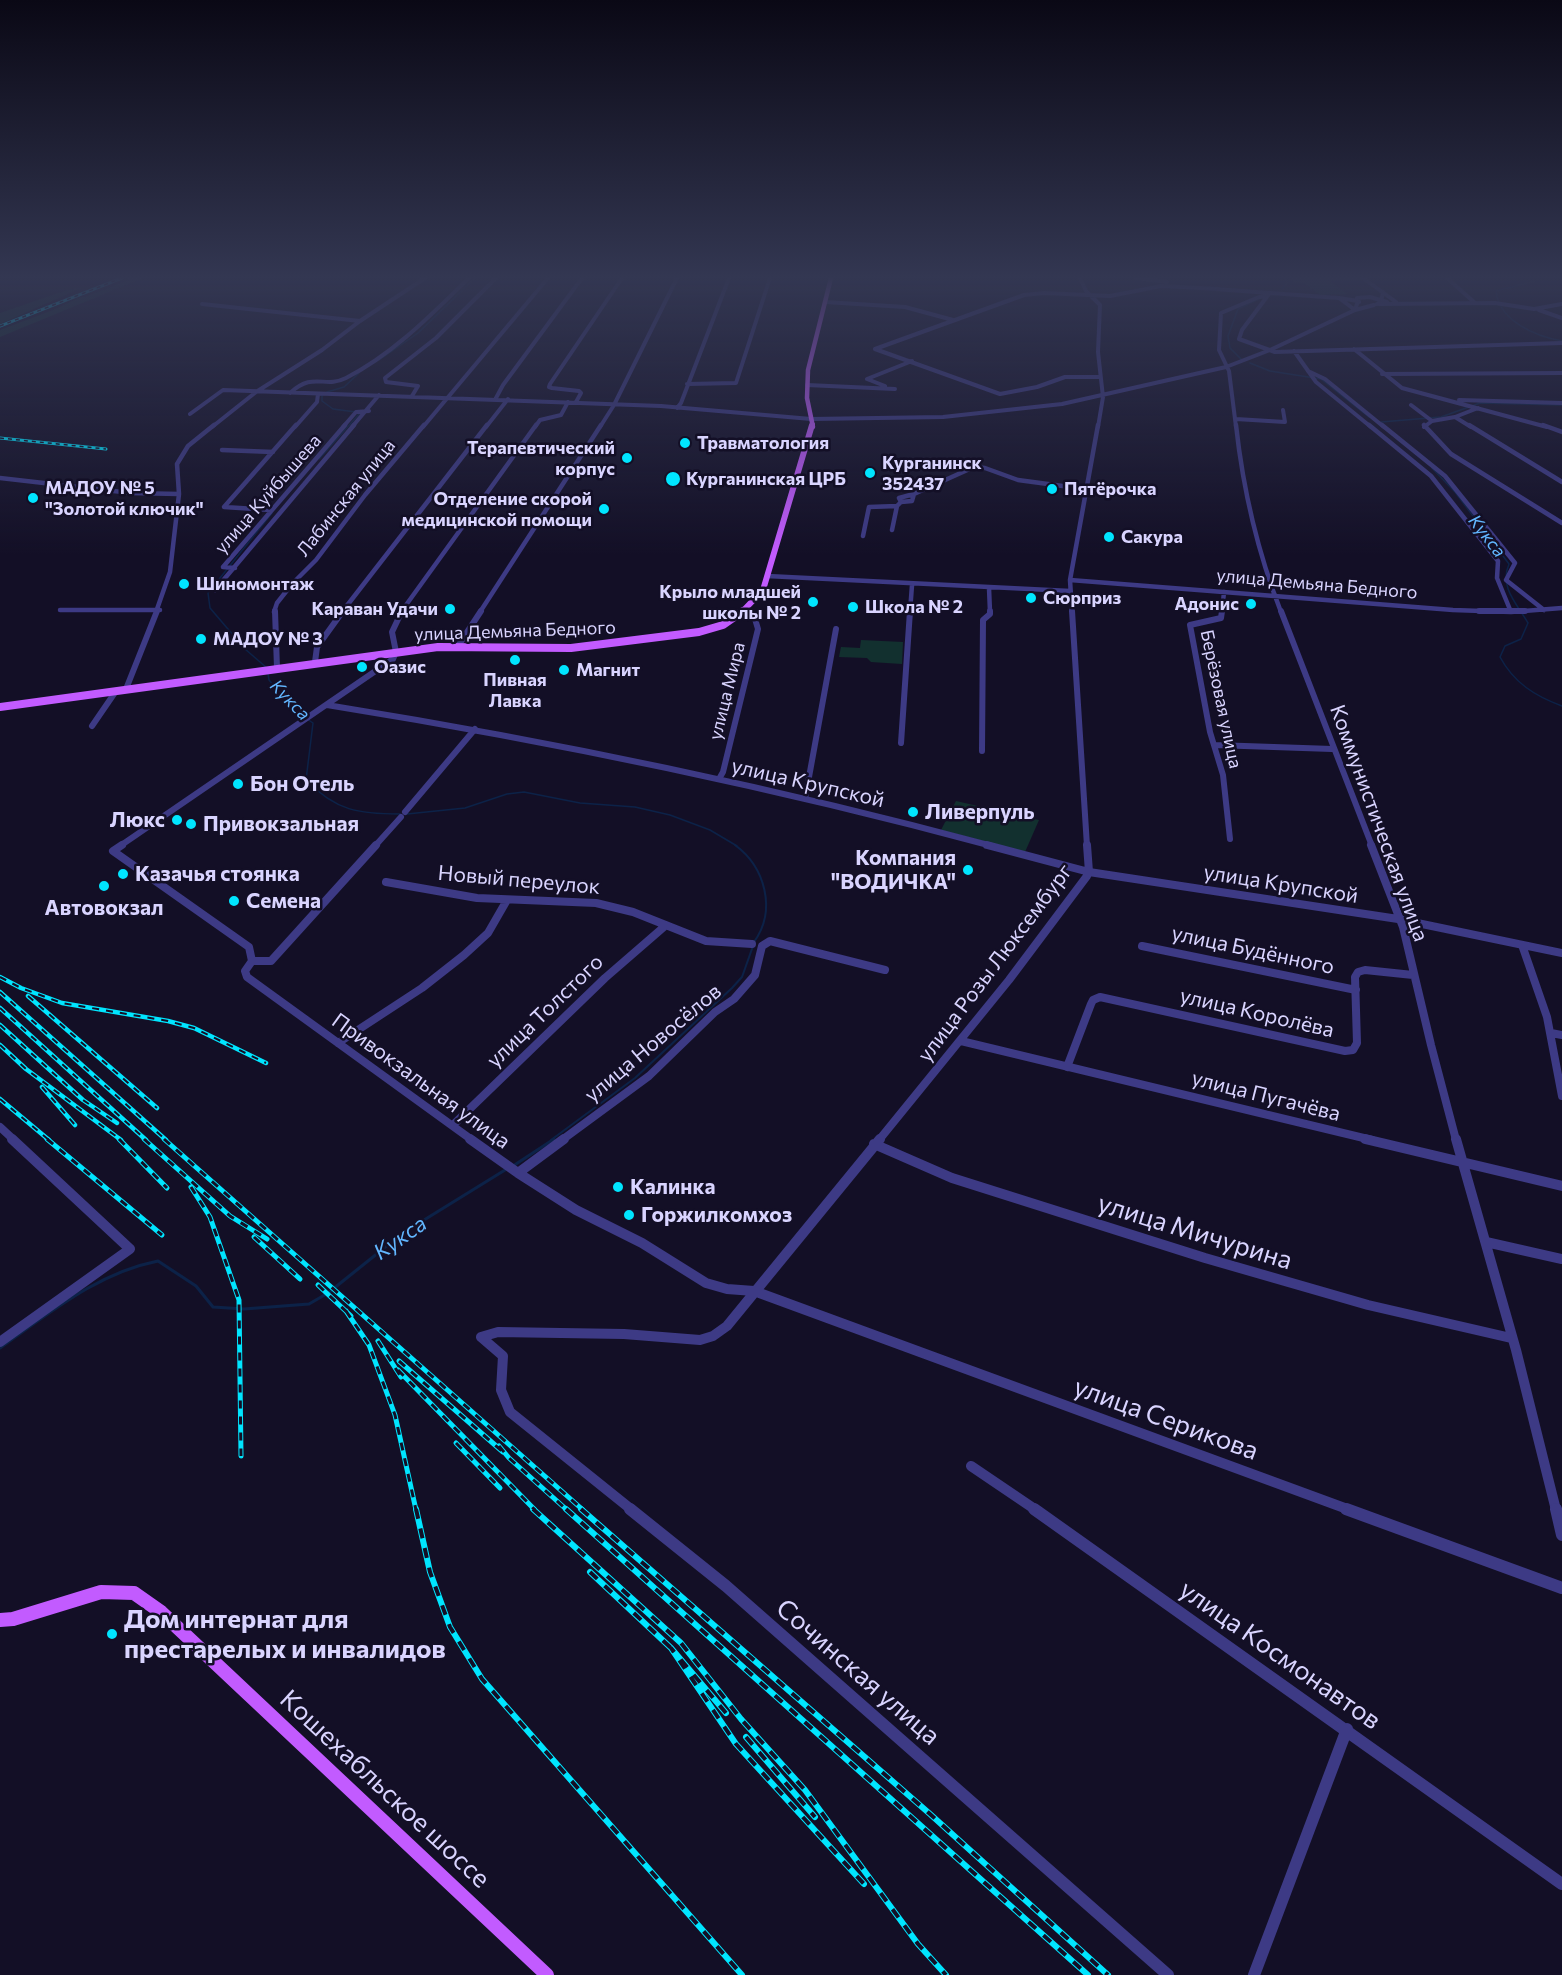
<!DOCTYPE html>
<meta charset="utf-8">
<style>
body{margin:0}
canvas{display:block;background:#130f26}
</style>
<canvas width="1562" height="1975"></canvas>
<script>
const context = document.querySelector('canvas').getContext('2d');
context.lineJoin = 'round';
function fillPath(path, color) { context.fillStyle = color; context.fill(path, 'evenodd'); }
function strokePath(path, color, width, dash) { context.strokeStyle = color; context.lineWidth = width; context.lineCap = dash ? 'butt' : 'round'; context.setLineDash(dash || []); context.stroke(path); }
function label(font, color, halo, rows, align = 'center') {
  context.font = font + ' Commissioner,sans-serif'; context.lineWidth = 5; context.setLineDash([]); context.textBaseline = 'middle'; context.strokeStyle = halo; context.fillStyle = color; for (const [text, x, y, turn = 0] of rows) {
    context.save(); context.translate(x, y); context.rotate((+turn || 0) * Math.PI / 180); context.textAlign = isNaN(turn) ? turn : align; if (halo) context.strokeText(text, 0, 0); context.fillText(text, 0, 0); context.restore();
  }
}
fillPath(new Path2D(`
 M127,278h16l-143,59v-7l53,-20 28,-13h4l43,-17z
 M1291,278h69l2,2 -32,1 17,13 -27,1 -16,-12 -11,-1z
 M81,288l-81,36v-11l67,-23z
 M861,640l42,2 -1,22 -31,-2 -4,-4 -28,-1 2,-10 19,1z
 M956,801l83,19 -14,32 -84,-22z`), '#12302f');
strokePath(new Path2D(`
 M1535,281l-39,10c3,30 39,45 66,50
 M1283,288l4,-5 -2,-5
 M1241,359l-11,-11 -2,-12 10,-27 23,-11
 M379,360l39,-27 57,-55
 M1250,363l20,8 51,8 48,38
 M327,392l17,-5 15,-14
 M322,394v7l11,8 23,3
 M1381,422l60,-5 39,-14 82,2
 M319,459l41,-46 -2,-1
 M1432,468l23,24 54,72c-10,23 8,40 19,59l-7,16 -16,7 -5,11c14,26 35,39 62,49
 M267,668l-22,-19 -35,-41 -2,-15 64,-80
 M268,674l1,6 29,33 15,10 -7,57c30,31 53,34 94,34
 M407,814l58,-6 42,-14 17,-2 56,11 55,4 35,8 40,15 27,16`), '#0c2248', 1.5);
strokePath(new Path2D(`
 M735,845c30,22 42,65 19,97
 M551,1140l84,-62 97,-90 10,-11 11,-31`), '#0c2248', 2);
strokePath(new Path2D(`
 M513,1166l41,-27
 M0,1348c50,-35 97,-75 158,-87l38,25 17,21 31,2 65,-5 19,-11 75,-60 102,-63`), '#0c2248', 3);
strokePath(new Path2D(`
 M1080,278l6,13 14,14 -2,47 5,45 -5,30
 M1136,278l31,4
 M1363,278l33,24
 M1447,278l28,25
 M1215,289l124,9
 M1269,294l-27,36 -3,9 36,13 287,-9
 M1339,298l19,3 -3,9z
 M825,302l80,5 48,13
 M1359,302l-2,-4 13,-1 17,5
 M202,304l158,17
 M1377,304l4,-2 2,-10
 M1379,304l116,-1 39,6 28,-5
 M1539,310l23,8
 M875,349l149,-54 20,-2 66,3 51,-10 58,3
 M875,349l125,45 37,-7 28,-10h35
 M1354,349l48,39 145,39
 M1294,351l22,31 55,45
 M1308,371l17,8 59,48
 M1382,374l180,-1
 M687,384l49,-1 34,-105
 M807,385l88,4
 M885,386l-18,-7 45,-18
 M290,393c24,-22 34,-4 56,-15 47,-24 85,-63 123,-100
 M412,396l6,-10 -32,-4 -1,-4 51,-40 60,-60
 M496,398l7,-13 79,-107
 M1459,400l103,3
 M576,402l5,-9 -2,-2 -27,-3 -3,-1 1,-3 72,-106
 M1411,405l21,16
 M677,408l4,-5 48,-125
 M190,414l33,-24 438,16 150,13 132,-2 119,-13 164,-37 44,-17 85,-40 19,-5
 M1455,417l16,10
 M1236,419l49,3 -2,-12
 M212,427l44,-35 66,-42 38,-29 65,-43
 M295,427l22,-25 1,-8
 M343,427l13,-15 13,-1
 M352,427l27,-32
 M423,427l125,-149
 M486,427l22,-28
 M535,427l5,-7 21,-5 7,-13
 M600,427l14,-22 63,-127
 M1236,427l-7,-56 -10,-21 2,-37 38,-16 8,-1
 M1424,427l8,-6 23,-4 23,-9`), '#3d3a85', 4);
strokePath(new Path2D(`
 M1236,425c7,64 22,128 45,187
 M1369,425l62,51 67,85 -1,17 14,34
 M1382,425l63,51 70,87 -9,17 38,30
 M1424,425l27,29 111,69
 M1469,425l93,57
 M1543,425l19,7
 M222,450l51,2
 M0,478l131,15 48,1
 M901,502l11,-1 2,-7
 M271,510l-47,-3 72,-82
 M892,530l5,-24
 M863,536l6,-29 28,-1 4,-4 -2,-4 15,-4 60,-27 11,1 33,12 67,9
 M235,568l-12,-1 122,-142
 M767,576l303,15
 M1070,580l383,30 58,2 51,-4
 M989,588l1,24
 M215,590l139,-165
 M60,610h100
 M156,612l14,-40 9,-78 -2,-30 11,-18 26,-21
 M274,612l3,-9 15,-19 24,-24 49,-65 59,-70
 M342,612l145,-187
 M401,612l135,-187
 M480,612l121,-187
 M910,612l2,-27
 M1072,612l-2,-32 28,-155
 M1222,612l2,-20`), '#3d3a85', 4.5);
strokePath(new Path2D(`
 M275,611l2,57
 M1072,611l15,235
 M1222,611l-1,7 -31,7 20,107 13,43 7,64
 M1281,611l91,235
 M1479,611h46
 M458,646l23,-35
 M315,662l2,-15 26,-36
 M126,689l31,-78
 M327,705c224,36 446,82 665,141
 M92,726l24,-35
 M901,743l9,-132
 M1215,745l117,4
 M982,751l1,-131 7,-6v-3
 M719,779l4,-7 35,-143 -3,-10 -14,-6
 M805,799l31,-170
 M405,812l70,-83
 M120,846l273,-187 3,-7 -4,-20 10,-21
 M375,846l26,-29`), '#3d3a85', 6);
strokePath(new Path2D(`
 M122,845l-9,6 136,96 3,14 -7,10 2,6 225,163
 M987,845l102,27 309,47 164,34
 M1371,845l32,82 28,118 25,95
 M386,882l91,16 119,5 37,9 73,29 46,3
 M1522,945l25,72 15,79
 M1142,946l214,44
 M252,961h19l105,-116
 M1551,1033l11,2
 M961,1041l411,99
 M338,1043l84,-55 42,-33 24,-22 19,-33
 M1067,1067l24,-63 2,-4 7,-3 245,54 8,-1 4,-7 -2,-66 3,-5 7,-2 48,5
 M453,1125l152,-147 60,-52
 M0,1127l14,13
 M562,1140l87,-64 66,-64 19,-13 21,-24 7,-29 8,-5 115,29
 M879,1140l130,-160 78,-104 2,-4 -2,-27`), '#3d3a85', 8);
strokePath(new Path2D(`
 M470,1139l48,34 58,37 66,33 64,40 21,6 27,2 596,219
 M1365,1139l197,47
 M1456,1139l60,211 40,160
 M874,1144l78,34 253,80 163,47 143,33
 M518,1173l46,-34
 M1486,1242l76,17
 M481,1337l17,-5 126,2 76,6 13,-4 14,-10 153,-187
 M481,1337l22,19 -2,34 9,22 122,98
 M0,1342l130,-93 -118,-110
 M971,1466l65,44`), '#3d3a85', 10);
strokePath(new Path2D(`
 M630,1509l96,77 442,389
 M1034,1509l528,375
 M1346,1509l216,79
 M1556,1509l6,26
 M1254,1975l93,-246`), '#3d3a85', 12);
strokePath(new Path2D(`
 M813,427l-6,-29 1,-28 23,-92`), '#c25bff', 4.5);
strokePath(new Path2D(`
 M742,612l21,-22 49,-165`), '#c25bff', 6);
strokePath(new Path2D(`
 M0,707l438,-60 133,1 128,-16 24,-7 20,-14`), '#c25bff', 8);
strokePath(new Path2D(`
 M0,1620l13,-1 88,-27 33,1 27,19 386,363`), '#c25bff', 14);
const railFar3 = new Path2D(`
 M0,326l122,-48
 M0,438l106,11`);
const railFar2 = new Path2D(`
 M0,977l21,11 41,15 106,18 26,7 72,35
 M0,992l166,148
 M28,996l129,112
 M0,1008l146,132
 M0,1025l83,75 34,23
 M0,1045l26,24 95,71
 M42,1087l33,38
 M0,1099l49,41`);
const railFar1 = new Path2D(`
 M47,1139l115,96
 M119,1139l48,49
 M144,1139l86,77 37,23
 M164,1139l419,371
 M191,1187l19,30 29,83 2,156
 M254,1237l46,42
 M318,1285l33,31
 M346,1311l23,34 26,70 21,95
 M378,1341l23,36
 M399,1361l104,91
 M398,1370l137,140
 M456,1443l44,45
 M499,1446l10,12 58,52`);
const rail = new Path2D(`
 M416,1509l14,63 20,55 32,52 260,296
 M533,1509l148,134 60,76 64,71 113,154 28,31
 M566,1509l522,466
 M581,1509l349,305 178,161
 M590,1572l81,76
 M726,1713l-55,-65 65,96 128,140
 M746,1737l69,80`);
strokePath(railFar3, '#00e5ff', 3);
strokePath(railFar2, '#00e5ff', 4.5);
strokePath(railFar1, '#00e5ff', 5);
strokePath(rail, '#00e5ff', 6);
strokePath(railFar3, '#130f26', 1.5, [4]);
strokePath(railFar2, '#130f26', 2, [7]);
strokePath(railFar1, '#130f26', 3, [8]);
strokePath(rail, '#130f26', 4, [10]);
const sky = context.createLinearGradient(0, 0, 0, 555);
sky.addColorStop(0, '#0a0815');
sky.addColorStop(0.5, '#333752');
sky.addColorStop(1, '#33375200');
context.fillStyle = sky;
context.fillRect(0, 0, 1562, 555);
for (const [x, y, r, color] of [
 [685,443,6,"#00e5ff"],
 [627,458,6,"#00e5ff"],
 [870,473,6,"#00e5ff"],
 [673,479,8,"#00e5ff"],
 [1052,489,6,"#00e5ff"],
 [33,498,6,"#00e5ff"],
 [604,509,6,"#00e5ff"],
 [1109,537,6,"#00e5ff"],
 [184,584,6,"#00e5ff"],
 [1031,598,6,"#00e5ff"],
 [813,602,6,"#00e5ff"],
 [1251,604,6,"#00e5ff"],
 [853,607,6,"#00e5ff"],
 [450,609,6,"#00e5ff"],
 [201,639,6,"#00e5ff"],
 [515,660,6,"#00e5ff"],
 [362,667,6,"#00e5ff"],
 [564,670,6,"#00e5ff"],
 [238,784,6,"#00e5ff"],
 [913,812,6,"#00e5ff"],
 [177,820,6,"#00e5ff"],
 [191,824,6,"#00e5ff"],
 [968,870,6,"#00e5ff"],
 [123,874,6,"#00e5ff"],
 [104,886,6,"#00e5ff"],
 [234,901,6,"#00e5ff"],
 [618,1187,6,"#00e5ff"],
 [629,1215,6,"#00e5ff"],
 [112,1634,6,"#00e5ff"]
]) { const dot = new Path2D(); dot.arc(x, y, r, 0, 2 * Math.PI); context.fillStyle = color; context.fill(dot); strokePath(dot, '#130f26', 2); }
label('bold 18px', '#d9d4ff', '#130f26', [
 ["Травматология",697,443],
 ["Терапевтический",615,448,"right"],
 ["корпус",615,469,"right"],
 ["Курганинск",882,463],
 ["352437",882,484],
 ["Курганинская ЦРБ",686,479],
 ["МАДОУ № 5",45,488],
 ["\"Золотой ключик\"",45,509],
 ["Пятёрочка",1064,489],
 ["Отделение скорой",592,499,"right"],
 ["медицинской помощи",592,520,"right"],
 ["Сакура",1121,537],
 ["Шиномонтаж",196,584],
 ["Крыло младшей",801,592,"right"],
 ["школы № 2",801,613,"right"],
 ["Сюрприз",1043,598],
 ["Адонис",1239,604,"right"],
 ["Школа № 2",865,607],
 ["Караван Удачи",438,609,"right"],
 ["МАДОУ № 3",213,639],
 ["Оазис",374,667],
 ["Магнит",576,670],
 ["Пивная",515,680,"center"],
 ["Лавка",515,701,"center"]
], 'left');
label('18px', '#d9d4ff', '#130f26', [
 ["улица Куйбышева",268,494,-49],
 ["Лабинская улица",346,498,-51],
 ["улица Демьяна Бедного",1317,584,5],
 ["улица Демьяна Бедного",515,631,-2],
 ["улица Мира",727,691,-76],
 ["Берёзовая улица",1221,699,78]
]);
label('italic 18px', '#62b6ff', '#130f26', [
 ["Кукса",1487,536,52],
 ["Кукса",290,700,46]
]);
label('21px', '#d9d4ff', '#130f26', [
 ["улица Крупской",808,783,13],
 ["Коммунистическая улица",1379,823,70],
 ["Новый переулок",519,880,5],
 ["улица Крупской",1281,884,9],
 ["улица Будённого",1253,950,12],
 ["улица Розы Люксембург",995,963,-53],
 ["улица Толстого",545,1011,-44],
 ["улица Королёва",1257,1013,13],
 ["улица Новосёлов",653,1043,-40],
 ["Привокзальная улица",421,1081,36],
 ["улица Пугачёва",1266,1096,14]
]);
label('bold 21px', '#d9d4ff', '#130f26', [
 ["Бон Отель",250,784],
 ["Ливерпуль",925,812],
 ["Люкс",165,820,"right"],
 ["Привокзальная",203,824],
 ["Компания",956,858,"right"],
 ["\"ВОДИЧКА\"",956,882,"right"],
 ["Казачья стоянка",135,874],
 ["Семена",246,901],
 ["Автовокзал",104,908,"center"],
 ["Калинка",630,1187],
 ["Горжилкомхоз",641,1215]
], 'left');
label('italic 22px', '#62b6ff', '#130f26', [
 ["Кукса",400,1238,-35]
]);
label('26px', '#d9d4ff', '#130f26', [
 ["улица Мичурина",1195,1232,17],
 ["улица Серикова",1166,1419,20],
 ["улица Космонавтов",1280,1655,35],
 ["Сочинская улица",858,1672,41],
 ["Кошехабльское шоссе",385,1789,43]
]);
label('bold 26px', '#d9d4ff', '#130f26', [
 ["Дом интернат для",124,1619],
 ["престарелых и инвалидов",124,1649]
], 'left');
</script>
